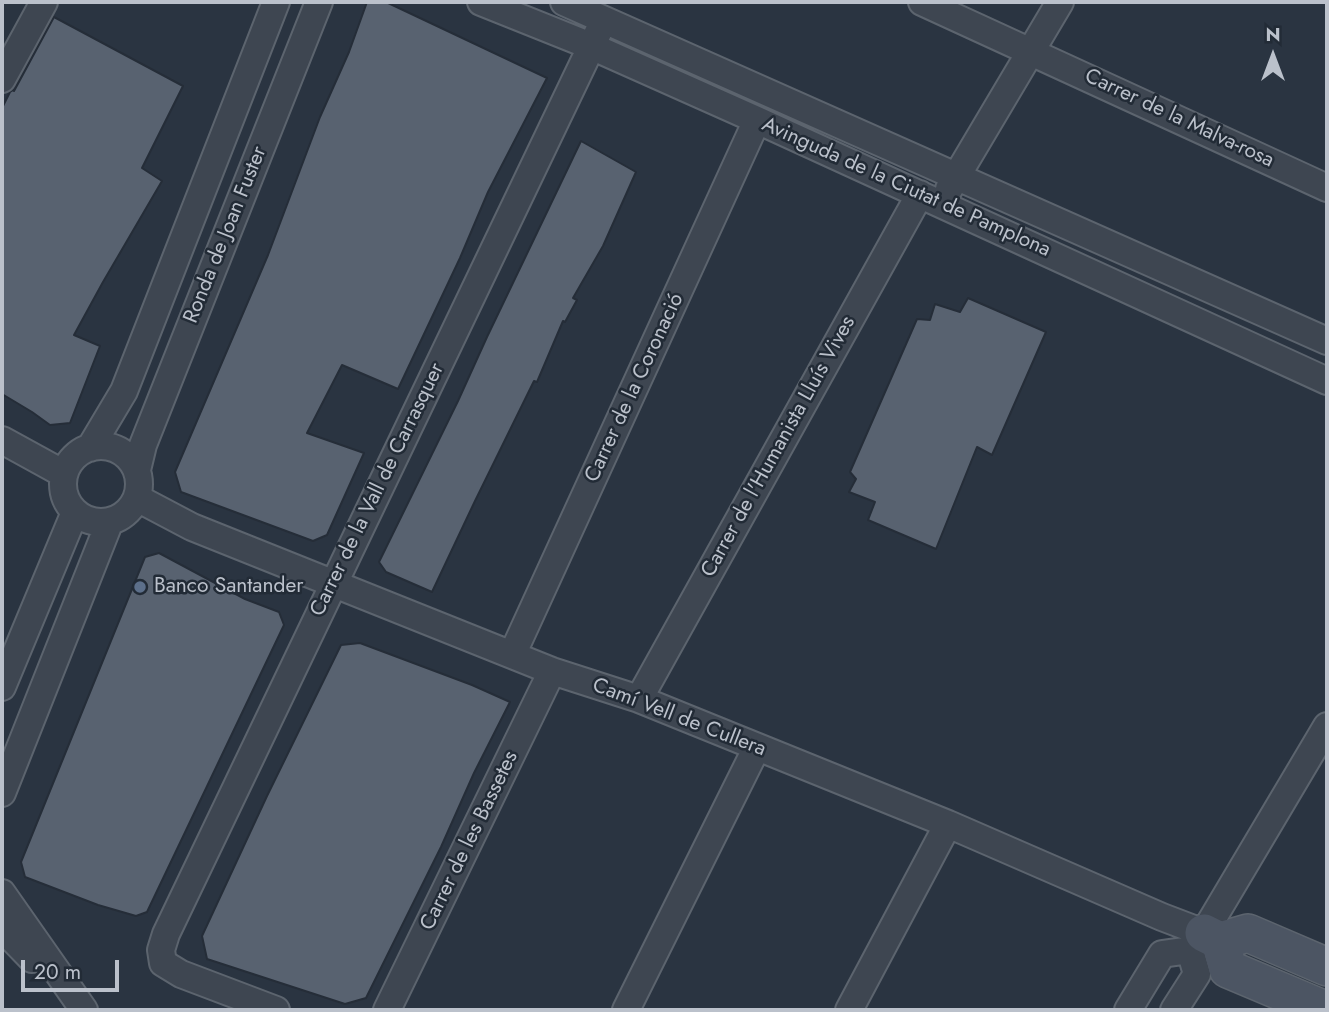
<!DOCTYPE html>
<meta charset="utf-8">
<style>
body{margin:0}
#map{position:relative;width:1329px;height:1012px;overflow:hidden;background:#2a3441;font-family:Jost,sans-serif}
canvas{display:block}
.frame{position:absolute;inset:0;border:4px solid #bbc1cb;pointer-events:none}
.north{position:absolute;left:1238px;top:21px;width:70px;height:70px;-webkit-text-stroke:5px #222b36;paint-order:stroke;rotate:0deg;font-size:19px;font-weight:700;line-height:28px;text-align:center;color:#bbc1cb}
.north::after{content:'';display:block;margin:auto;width:24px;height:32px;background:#bbc1cb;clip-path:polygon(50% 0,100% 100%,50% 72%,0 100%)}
.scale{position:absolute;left:21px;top:960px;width:98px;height:32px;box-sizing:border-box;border:4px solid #bbc1cb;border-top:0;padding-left:9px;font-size:21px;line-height:24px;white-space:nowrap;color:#bbc1cb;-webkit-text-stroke:5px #222b36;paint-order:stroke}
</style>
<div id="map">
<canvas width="1329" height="1012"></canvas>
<div class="frame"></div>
<div class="north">N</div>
<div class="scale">20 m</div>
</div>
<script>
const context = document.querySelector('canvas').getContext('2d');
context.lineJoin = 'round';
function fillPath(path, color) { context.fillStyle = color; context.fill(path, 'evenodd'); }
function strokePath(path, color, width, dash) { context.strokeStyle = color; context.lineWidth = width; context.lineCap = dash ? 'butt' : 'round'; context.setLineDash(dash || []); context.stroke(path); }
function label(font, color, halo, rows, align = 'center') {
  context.font = font + ' Jost,sans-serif'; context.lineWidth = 5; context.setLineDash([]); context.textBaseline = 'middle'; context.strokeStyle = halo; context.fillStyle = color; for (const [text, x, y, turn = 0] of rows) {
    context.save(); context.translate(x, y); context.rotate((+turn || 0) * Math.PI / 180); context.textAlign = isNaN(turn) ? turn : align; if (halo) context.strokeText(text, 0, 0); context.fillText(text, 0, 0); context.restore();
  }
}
const building = new Path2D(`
 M367,2h19l161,76 -59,114 -28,66 -62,131 -56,-24 -35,68 57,20 -37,82 -14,6 -132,-49 -6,-20 93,-217 52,-138 29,-65z
 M54,17l129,69 -41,82 20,13 -59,101 -29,53 26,11 -30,77 -20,2 -18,-13 -30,-18v-286l8,-16 3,-2 1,1z
 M581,141l55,31 -33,74 -30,52 4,2 -12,22 -2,-1 -26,61 -3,-1 -59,120 -43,91 -46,-20 -7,-10 79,-161 29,-64z
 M968,298l78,34 -54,123 -15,-8 -41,102 -68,-29 7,-18 -26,-10 7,-13 -6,-7 67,-153 13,1 5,-16 25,8z
 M159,553l86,46 34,13 5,13 -137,287 -11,4 -38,-11 -73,-28 -4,-15 124,-305z
 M360,643l112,42 38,17 -36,71 -33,74 -75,151 -21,6 -138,-45 -5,-23 65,-140 74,-151z`);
fillPath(building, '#586270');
strokePath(building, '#252d38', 2);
const street = new Path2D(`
 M481,2l110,44 166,74 570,261
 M564,2l763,339
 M922,2l405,186
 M2,79l42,-77
 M949,189l111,-187
 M2,440l62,34
 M63 484a38 38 0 1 1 76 0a38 38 0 1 1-76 0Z
 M90,448l34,-57 152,-389
 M137,470l6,-25 176,-443
 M137,498l55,29 360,144 87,28 309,125 214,93 42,16
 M512,655l245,-535
 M2,687l73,-175
 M639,699l281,-505
 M2,793l108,-272
 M2,893l82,117
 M2,928l30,31
 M276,1010l-95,-36 -18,-11 -2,-13 5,-16 438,-914
 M387,1010l165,-339
 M626,1010l131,-263
 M849,1010l99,-186
 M1128,1010l34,-56 28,-4 14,-17 123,-207
 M1174,1010l23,-36 -7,-24`);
const secondary = new Path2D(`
 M1204,933l16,8 8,28 97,41
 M1220,941l28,-8 79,34`);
strokePath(street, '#5c646e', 30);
strokePath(secondary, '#5c646e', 40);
strokePath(street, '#3e4651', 26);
strokePath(secondary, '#4c5563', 37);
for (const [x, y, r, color] of [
 [140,587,7,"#5c6f8a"]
]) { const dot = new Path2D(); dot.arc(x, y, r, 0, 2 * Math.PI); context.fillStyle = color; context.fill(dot); strokePath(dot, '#222b36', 2.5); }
label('21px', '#bbc1cb', '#222b36', [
 ["Carrer de la Malva-rosa",1179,119,25],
 ["Avinguda de la Ciutat de Pamplona",906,188,24],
 ["Ronda de Joan Fuster",226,235,-68],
 ["Carrer de la Coronació",635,388,-65],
 ["Carrer de l'Humanista Lluís Vives",779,447,-61],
 ["Carrer de la Vall de Carrasquer",378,490,-64],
 ["Camí Vell de Cullera",679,718,21],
 ["Carrer de les Bassetes",470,841,-64]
]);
label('21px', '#bbc1cb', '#222b36', [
 ["Banco Santander",154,587]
], 'left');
</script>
